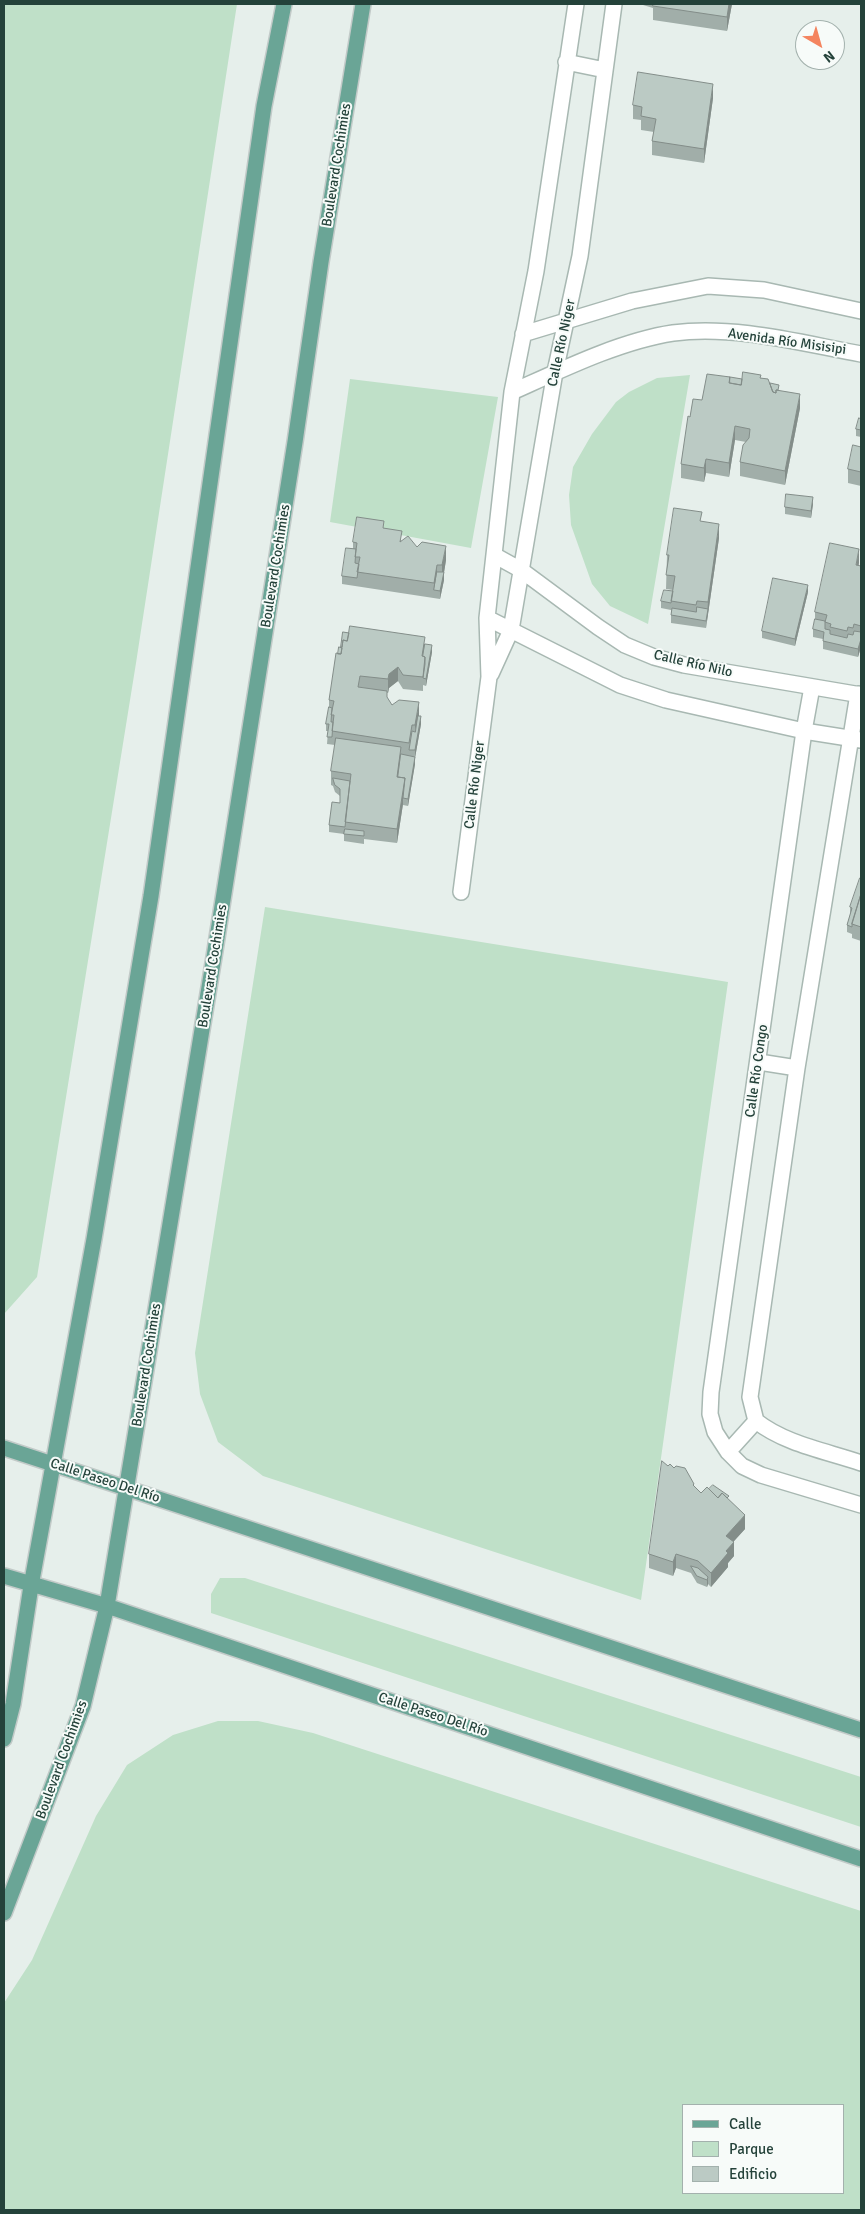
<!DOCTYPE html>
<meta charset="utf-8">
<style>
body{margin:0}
#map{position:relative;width:865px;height:2214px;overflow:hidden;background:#e6efeb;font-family:Signika,sans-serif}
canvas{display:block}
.frame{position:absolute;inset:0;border:5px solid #24423a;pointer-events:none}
.legend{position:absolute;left:682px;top:2104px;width:162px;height:90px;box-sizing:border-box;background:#f7fbf9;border:1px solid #a3b1ad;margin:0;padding:6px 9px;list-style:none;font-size:15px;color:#24423a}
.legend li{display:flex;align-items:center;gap:10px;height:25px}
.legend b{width:25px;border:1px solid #a3b1ad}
.north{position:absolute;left:795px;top:20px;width:50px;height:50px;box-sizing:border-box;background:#f7fbf9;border:1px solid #a3b1ad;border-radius:50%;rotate:142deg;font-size:14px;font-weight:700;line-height:20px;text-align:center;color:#24423a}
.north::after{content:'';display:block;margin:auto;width:18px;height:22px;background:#f4845f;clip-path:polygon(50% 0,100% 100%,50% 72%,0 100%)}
</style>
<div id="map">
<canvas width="865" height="2214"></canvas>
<div class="frame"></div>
<ul class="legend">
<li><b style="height:6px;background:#6aa596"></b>Calle</li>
<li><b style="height:14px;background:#bfe0c8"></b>Parque</li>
<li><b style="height:14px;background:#bbcac4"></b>Edificio</li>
</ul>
<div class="north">N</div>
</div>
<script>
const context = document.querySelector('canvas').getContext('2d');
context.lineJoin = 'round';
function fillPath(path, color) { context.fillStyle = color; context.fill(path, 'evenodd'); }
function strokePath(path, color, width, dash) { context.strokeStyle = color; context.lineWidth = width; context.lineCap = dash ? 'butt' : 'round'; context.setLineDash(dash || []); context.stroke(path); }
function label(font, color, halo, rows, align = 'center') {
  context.font = font + ' Signika,sans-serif'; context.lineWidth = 4; context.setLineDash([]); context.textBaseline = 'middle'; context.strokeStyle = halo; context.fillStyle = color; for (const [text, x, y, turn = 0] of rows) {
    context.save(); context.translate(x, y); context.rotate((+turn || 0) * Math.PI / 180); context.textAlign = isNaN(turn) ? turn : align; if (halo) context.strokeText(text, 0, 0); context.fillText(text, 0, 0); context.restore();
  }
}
fillPath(new Path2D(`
 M4,4h233l-101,659 -99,614 -33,37z
 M690,375l-42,249 -38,-18 -18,-22 -21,-59 -2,-30 4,-28 19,-33 24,-32 13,-10 28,-14z
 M350,379l148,18 -27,151 -141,-26z
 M265,907l463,75 -87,618 -378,-124 -45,-34 -18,-48 -5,-41z
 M220,1578h25l616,199v50l-650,-214v-19z
 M218,1721h40l55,12 548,178v299h-857v-207l28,-43 64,-144 31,-51 46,-30zM844,2105v88h-160v-88z`), '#bfe0c8');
const minor = new Path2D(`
 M566,62l39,8
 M523,334l109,-33 76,-15 56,4 97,21
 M512,392c49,-22 108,-51 161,-59 62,-8 127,10 188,21
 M494,555l27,15 77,57 27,18 29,12 30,8 177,30
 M487,618l133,67 46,15 138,31 57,9
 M491,674l20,-44 44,-258 25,-116 34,-252
 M812,687l-8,44 -93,661 -1,22 5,18 13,20 14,14 19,9 100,30
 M461,892l28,-215 -2,-59 25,-226 24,-121 40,-267
 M759,1062l38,6
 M756,1421l-6,-24 47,-329 61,-374
 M756,1421c29,23 70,30 105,42
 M728,1452l28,-31`);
const major = new Path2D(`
 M4,1448l857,282
 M4,1576l103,30 754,253
 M4,1739l9,-35 18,-118 63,-347 57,-343 113,-790 20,-102
 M4,1913l79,-207 24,-100 107,-649 81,-515 26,-180 42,-258`);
strokePath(minor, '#a8b8b2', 18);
strokePath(major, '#c2cac8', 18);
strokePath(minor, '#fff', 15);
strokePath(major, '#6aa596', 15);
fillPath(new Path2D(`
 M643,4h89l-5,27 -74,-11v-12l-10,-3z
 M713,98l-9,65 -52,-8v-14l2,-9 -13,-2v-10l-8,-1v-14z
 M761,378l9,5 30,25 -15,77 -45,-9v-14l6,-20 -11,-2 -6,37 -23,-4 -2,9 -23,-4v-14l9,-47 12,-17 40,-21z
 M861,419v18l-5,-1v-7z
 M861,447v39l-13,-3v-14z
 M813,504l-2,14 -26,-4v-7z
 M702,521l17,17 -13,90 -35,-5v-13l-10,-2v-7l12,-10v-1l-7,-1 1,-34z
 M384,528l18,13 44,19 -2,12v8l-4,19 -98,-15v-8l11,-27v-7z
 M859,563l-1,3h3v81l-3,10 -35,-8v-10l-10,-2v-8l2,-10v-7z
 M808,592l-13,54 -33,-8v-7z
 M343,632l82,12 7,8 -6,34 -3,-1v6l-20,-2 -5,-8 -9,7 -1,5h-1v5l5,7 27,11 2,8 -6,34v6l-7,42 -5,-1v-1l-6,39 -33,-4v5l-20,-3v-7l-15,-2v-7l11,-22v-7l-5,-4 -2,-6 -2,-1v-14l4,-26 -8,-1 1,-13h-2v-7l3,-17v-7l9,-46 3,-6z
 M861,878v63l-9,-3v-4l-5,-2v-7l3,-10v-8z
 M694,1487l7,6 8,-4 20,11 16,29 -12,13 1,14 -6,7v4l-17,20 -3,-3 -1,3 -10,-4 -6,-10 -15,-5 -3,8 -24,-8v-14z`), '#a1aea9');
fillPath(new Path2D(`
 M729,4h3l-5,27v-14z
 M713,84v14l-9,65v-14z
 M800,394v14l-15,77v-14z
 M735,426v14l-6,37v-14z
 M706,459v14l-2,9v-14z
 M813,497v7l-2,14v-7z
 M719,524v14l-13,90 2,-26z
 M446,546v14l-3,19 1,-7v8l-4,19v-8l2,-12v-14z
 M859,549v14l-3,16v-14z
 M437,565v14l-3,11v-7z
 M808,585v7l-13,54v-7z
 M861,639v8l-3,10v-8z
 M432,645v7l-6,34v-7z
 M398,667v14l-9,7 -1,5v-14l1,-5z
 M419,702v14l-4,23v-14z
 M421,716v8l-6,34v-8z
 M415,757v7l-7,42v-7z
 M405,778v14l-2,6v6l-6,39v-14z
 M745,1515v14l-19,21v-14z
 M734,1542v14l-6,7v4l-17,20v-14l15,-22z
 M676,1554v14l-3,8v-14z
 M708,1577v7l-1,3v-7z`), '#838d89');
const building = new Path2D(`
 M653,4h76l-2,13 -74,-11z
 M638,72l75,12 -9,65 -52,-8 4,-22 -15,-3 1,-9 -9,-2z
 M743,372l18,3 -1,3 8,1 5,13 3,1v-3l24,4 -15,77 -45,-9 3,-17 6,-7 1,-9 -15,-3 -6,37 -23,-4 -2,9 -23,-4 7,-48 2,1 3,-18 9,1 5,-26 23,3 -1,6 12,2z
 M730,377l12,2 -1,6 -11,-2z
 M770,383l9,2 -1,5h-2v3l-3,-1z
 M859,418l2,1v11l-5,-1z
 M853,445l8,2v25l-13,-3z
 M786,494l27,3 -2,14 -26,-4z
 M674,508l28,4 -2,9 19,3 -11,78 -11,-1 -1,4 -25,-4 4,-25 -9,-1 3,-20h-2z
 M357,517l27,4 -1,7 19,3 -2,11 8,-6 9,11 5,-5 24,4 -4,19h-5l-3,18 -77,-11 3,-15h-5l2,-14 -4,-1z
 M830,543l29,6 -3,16 5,1v60l-7,-2 -1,4 -5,-1 -1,4 -17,-4 1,-3 -6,-2 2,-7 -12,-3z
 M346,548l10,1 -1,14 4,1 -2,14 -15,-2z
 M437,572h7l-4,19 -6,-1z
 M773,578l35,7 -13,54 -33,-8z
 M664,590l9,1 -2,12 -10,-2z
 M697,607l11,2 -2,12 -35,-6 1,-7 24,4z
 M815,619l10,2v8l5,1v4l17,4 1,-4 5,1 1,-4 7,1v7l-3,10 -35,-8 1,-9 -11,-3z
 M350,626l75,11 -3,19 3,1 -2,20 -20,-2 -5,-8 -9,7 -1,5 -28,-3 -2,11 29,4v6l5,8 7,-5 20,2 -4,23h-3l-3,18 -77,-12 2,-16h-3l3,-14 -5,-1 7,-47 5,1 2,-14 4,1z
 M343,632l6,1 -2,8 -4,-1 -1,7h-1z
 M425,644l7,1 -6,34 -3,-1 2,-14v-7l-2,-1z
 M339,647l3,1 -1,6h-3z
 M329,707l3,1 -1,14h2l-1,15h-5l2,-13h-3z
 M418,716h3l-6,34h-6l3,-19 3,1z
 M336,738l65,9 -4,30 8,1 -8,51 -52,-7 6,-48 -20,-3z
 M401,754l14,3 -7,42 -5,-1 2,-20 -7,-1z
 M333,778l17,3 -5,46 -16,-2 3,-23 8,1v-14l-5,-4z
 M345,829l19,2v5l-20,-2z
 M860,878h1v16l-9,30v3l-5,-2 5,-17 -2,-1z
 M861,894v33l-9,-3z
 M662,1461l6,5 2,-2 4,4 2,-2 9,2 9,16 -1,1 8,8 6,-6 11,11 4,-5 23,22 -19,21 8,6 -8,9 2,2 -17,20 -13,-12 -22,-7 -3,8 -24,-8z
 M713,1485l16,11 -2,2 -5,-5 -4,5 -9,-9z
 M691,1566l7,2 10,9 -1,3 -10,-4z`);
fillPath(building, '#bbcac4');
strokePath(building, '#838d89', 1);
label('14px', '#24423a', '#f7fbf9', [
 ["Boulevard Cochimies",337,165,-81],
 ["Avenida Río Misisipi",787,342,8],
 ["Calle Río Niger",562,343,-78],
 ["Boulevard Cochimies",276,566,-81],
 ["Calle Río Nilo",693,664,13],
 ["Calle Río Niger",475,785,-83],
 ["Boulevard Cochimies",213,966,-81],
 ["Calle Río Congo",757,1071,-82],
 ["Boulevard Cochimies",147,1365,-81],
 ["Calle Paseo Del Río",105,1481,18],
 ["Calle Paseo Del Río",433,1715,18],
 ["Boulevard Cochimies",62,1760,-70]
]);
</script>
